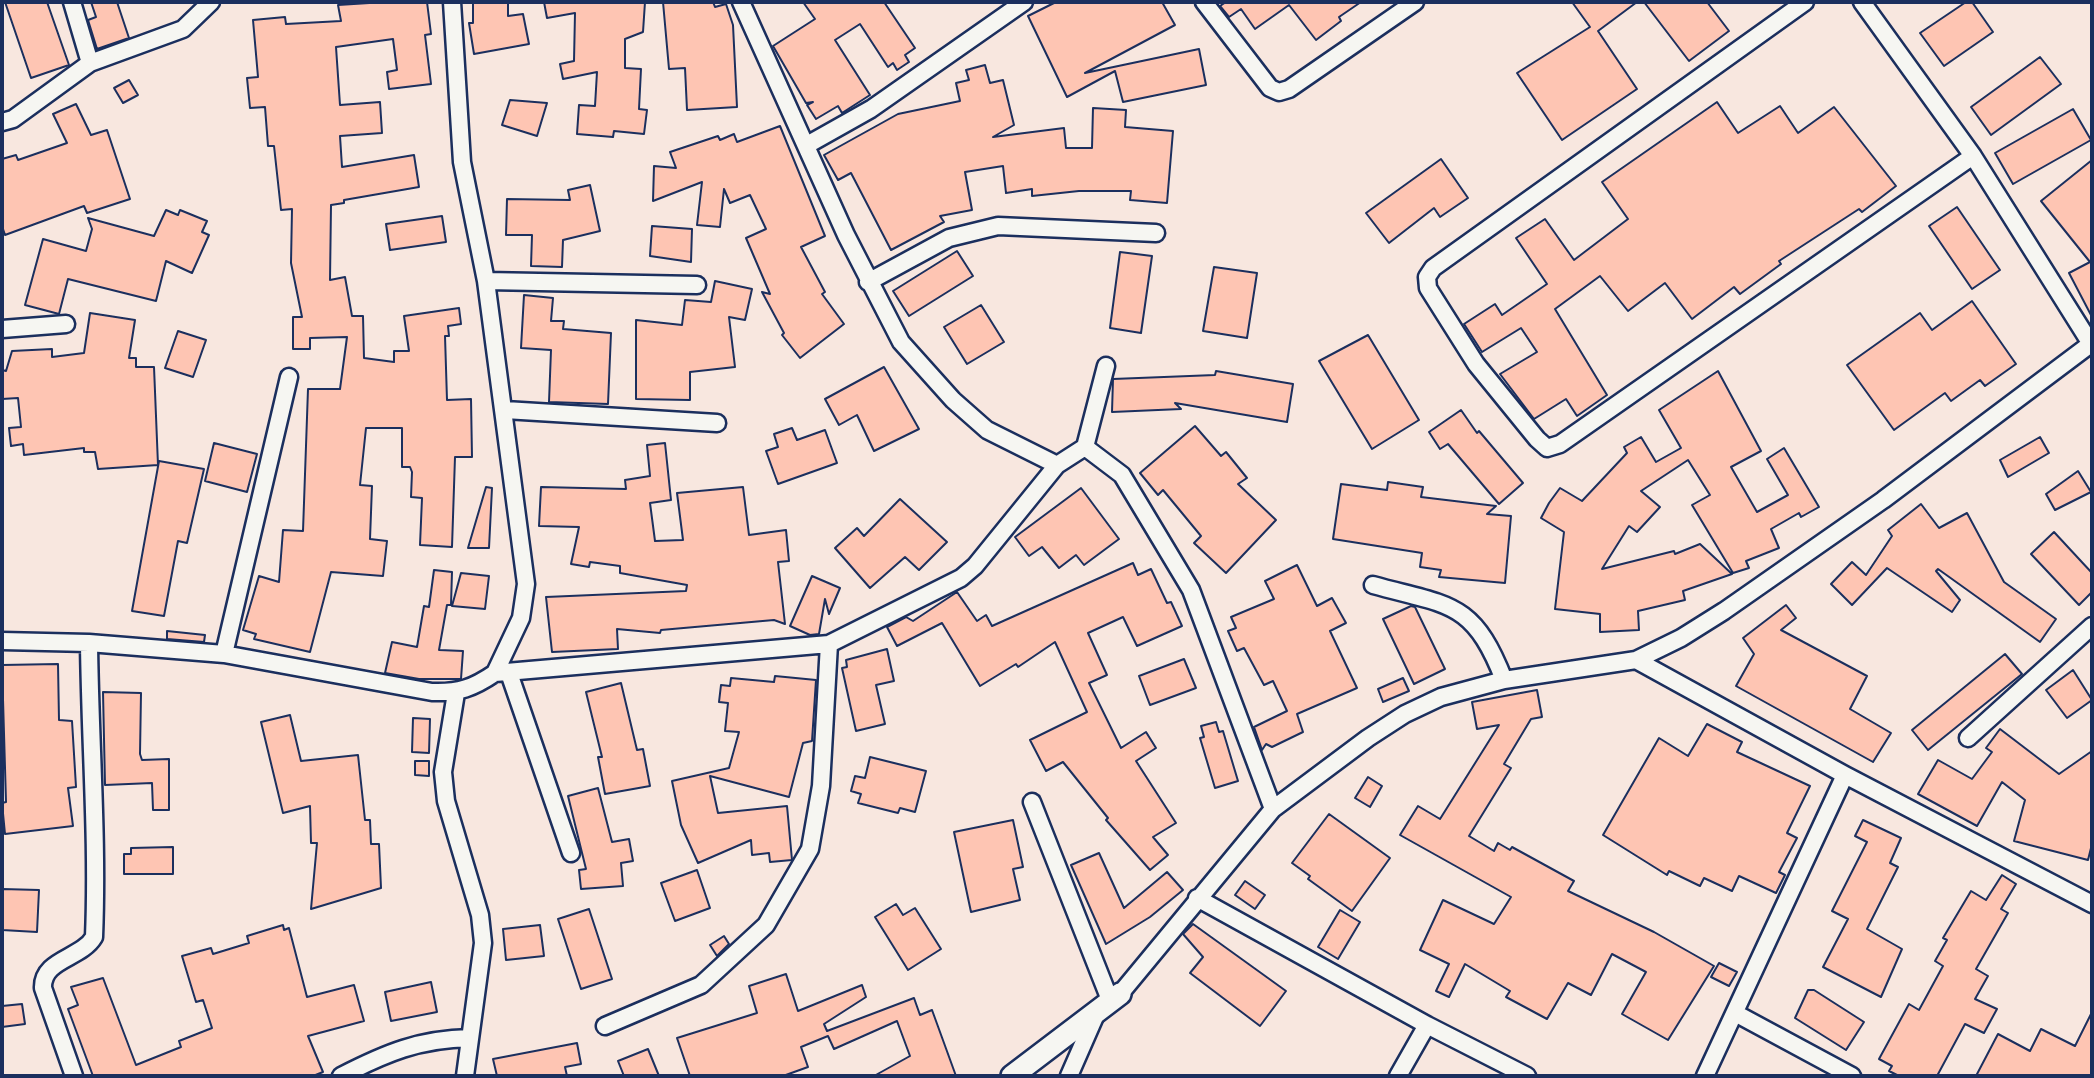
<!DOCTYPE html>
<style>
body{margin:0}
#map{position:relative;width:2094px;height:1078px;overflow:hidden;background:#f8e7df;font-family:"Balsamiq Sans",sans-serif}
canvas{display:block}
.frame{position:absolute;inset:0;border:4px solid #1b2f5e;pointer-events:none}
</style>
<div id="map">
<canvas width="2094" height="1078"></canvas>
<div class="frame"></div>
</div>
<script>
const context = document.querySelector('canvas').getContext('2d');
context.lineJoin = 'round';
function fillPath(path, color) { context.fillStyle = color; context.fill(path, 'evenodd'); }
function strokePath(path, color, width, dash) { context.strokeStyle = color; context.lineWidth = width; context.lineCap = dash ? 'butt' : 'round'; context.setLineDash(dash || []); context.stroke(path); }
const building = new Path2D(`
 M5,2h42l22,63 -38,13z
 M91,2h26l12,36 -32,11 -9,-29 8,-3z
 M385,2h42l4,32 -6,1 6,49 -42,5 -2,-17 10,-2 -4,-31 -57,8 4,58 40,-3 2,31 -42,3 2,31 72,-12 5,32 -75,13v3l-13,2 -1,75 15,-3 7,39h11l1,42 30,4v-11h15l-5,-35 55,-8 2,16 -13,2 1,10h-4l2,64 24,-1 1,58h-17l-3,90 -32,-2 2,-47 -11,-1 1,-25 -2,-5h-8v-39h-36l-6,57 12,1 -2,53 17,2 -4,35 -52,-4 -21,80 -56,-13 2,-5 -13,-4 16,-54 20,6 4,-52 20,1 5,-142h32l7,-52 -37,1v11h-17v-32h9l-11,-54 1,-54 -11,1 -7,-64h-6l-3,-39 -15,1 -3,-30 11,-1 -5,-57 32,-3 1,7 55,-3 -3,-16z
 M473,2h35v14l15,-2 6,30 -55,10 -5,-31h4z
 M544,2h101l-2,30 -18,7v29l16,1 -2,40 8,1 -3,24 -30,-3 -1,6 -36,-3 2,-29 16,1 2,-34 -34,7 -3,-15 14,-3 1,-48 -28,5z
 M663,2h50l2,5 11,-3 7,21 4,82 -50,3 -2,-42 -16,1z
 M803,2h81l31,46 -10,7 4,7 -12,8 -4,-7 -5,4 -28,-43 -25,16 35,55 -28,18 -4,-7 -22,13 -9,-14 6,-3 -7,1 -33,-57 42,-27z
 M1056,2h106l13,23 -90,48 114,-24 7,36 -83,17 -8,-31 -48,26 -39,-81z
 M1226,2h135l-22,15 2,4 -25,19 -27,-35 -34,24 -14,-20 -12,8 -9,-11z
 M1572,2h65l-39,29 39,58 -75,51 -45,-67 73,-46z
 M1644,2h63l22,29 -40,30z
 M1966,2h6l21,30 -49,34 -24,-33z
 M2040,57l21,27 -70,51 -20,-28z
 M985,65l5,18 13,-3 11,45 -21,12 71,-9 2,20h26l1,-40 33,2 -1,17 48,4 -6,72 -37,-3 1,-9h-52l-47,5v-7l-26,4 -3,-27 -38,6 7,38 -32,6 4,6 -53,28 -40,-77 -13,7 -14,-25 74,-41 62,-13 -4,-18 13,-3 -3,-10z
 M129,80l9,15 -15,8 -9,-15z
 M510,100l37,3 -10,33 -35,-11z
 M1717,102l21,31 42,-27 18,27 36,-26 62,79 -34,26 -3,-3 -80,52 2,3 -41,30 -6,-7 -42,32 -27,-36 -37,28 -28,-35 -45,33 52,86 -30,21 -11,-17 -32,20 -34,-45 37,-22 -16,-24 -39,24 -18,-28 31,-20 7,11 45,-31 -31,-46 29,-19 29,41 54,-41 -26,-37z
 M76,104l15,31 16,-5 23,69 -43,14 -3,-7 -79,29 -3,-9v-67l14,-4 2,5 49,-17 -14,-29z
 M2073,109l18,31 -78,44 -18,-31z
 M780,126l45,110 -24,11 24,45 -3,2 22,30 -44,34 -18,-23 2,-2 -22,-41 8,2 -24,-56 20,-9 -16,-34 -20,8 -6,-14 -4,38 -23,-2 5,-43 -49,19 1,-35 22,2 -6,-16 48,-16 2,4 14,-6 3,8z
 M1441,159l27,39 -28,19 -6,-9 -45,35 -23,-30z
 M2092,160v157l-23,-44 21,-11 -49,-61z
 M590,185l10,46 -37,9 -1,27 -31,-1 1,-31h-26l1,-36 63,1 -2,-10z
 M1957,207l43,63 -28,19 -43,-63z
 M166,210l12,5 2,-5 27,11 -5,11 7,3 -17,38 -26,-12 -10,40 -88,-22 -9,35 -34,-9 18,-66 43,12 6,-22 -4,-11 66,18z
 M442,216l4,26 -56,8 -4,-26z
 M652,226l40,3 -1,33 -41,-6z
 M957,251l16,25 -64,40 -16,-25z
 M1120,252l32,4 -11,77 -31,-5z
 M1214,267l43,6 -10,65 -44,-7z
 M715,281l37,8 -7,31 -16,-3 6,50 -45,5v28l-54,-1v-79l46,5 3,-25 26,2z
 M524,295l29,3 -2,23h13l-1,8 48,4 -3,71 -59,-2 2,-52 -30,-2z
 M1972,301l44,63 -31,22 -5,-6 -29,21 -6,-8 -51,37 -47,-65 73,-52 12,17z
 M981,305l23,37 -37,22 -23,-37z
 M90,313l45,7 -6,38h7v9h18l4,98 -60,4 -3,-17h-11v-4l-60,7 -1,-11 -12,2 -2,-18 12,-1 -3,-29 -16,1v-29l4,1 6,-20 40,-2v8l32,-4z
 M178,331l28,9 -13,37 -28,-9z
 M1368,335l51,85 -47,29 -53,-88z
 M884,367l35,62 -45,22 -17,-36 -18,10 -14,-26z
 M1216,371l77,13 -6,38 -112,-19 6,6 -69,3 1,-33 102,-4z
 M1718,371l43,80 -30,16 26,45 31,-17 -21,-36 17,-11 35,59 -18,10 -2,-4 -28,16 8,19 -33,13 3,7 -16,5 -41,-68 18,-10 -22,-35 -47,31 19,16 -23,25 -8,-6 -27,43 72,-18 1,3 25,-10 32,30 -49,17 2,9 -47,11 1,19 -39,2v-18l-45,-5 9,-77 -23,-14 8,-15 11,-15 22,13 45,-48 -3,-6 17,-10 15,25 25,-14 -22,-38z
 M1461,410l16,23 2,-2 44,52 -24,21 -51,-60 -8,5 -11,-17z
 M1195,426l26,30 5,-4 21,26 -9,6 38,36 -50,53 -32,-30 7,-7 -38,-46 -5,5 -18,-22z
 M792,428l5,12 28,-10 12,33 -59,21 -12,-33 12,-4 -4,-13z
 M2040,437l9,16 -41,24 -8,-17z
 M214,443l43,11 -10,38 -42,-11z
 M665,443l6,57 -21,3 5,38 28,-1 -6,-47 66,-6 6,48 37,-5 3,31 -11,1 7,62 -11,-4 -113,10 -1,3 -43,-4 1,20 -66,3 -6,-55 140,-6 1,-6 -67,-12v-7l-30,-4 -1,5 -18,-3 8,-37 -40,-1 2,-39 85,2 -1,-9 25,-4 -3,-31z
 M159,461l45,8 -17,74 -9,-2 -14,75 -32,-5z
 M2078,471l13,21 -36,18 -9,-16z
 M1388,482l35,5 -2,10 75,9 -9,8 24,2 -6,67 -66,-6 2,-7 -21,-3 2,-14 -89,-14 8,-55 46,6z
 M486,487l6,1 -3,60h-21z
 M1081,488l38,51 -35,26 -8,-10 -17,13 -17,-21 -13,9 -14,-19z
 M900,499l47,43 -28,28 -14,-13 -35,31 -35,-40 22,-20 7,8z
 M1921,504l18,24 28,-15 37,69 52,37 -16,23 -102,-73 -2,2 24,29 -8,12 -65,-44 -35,37 -21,-21 21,-22 14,13 26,-39 -4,-6z
 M2054,532l38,41v19l-13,13 -48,-51z
 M1133,563l5,12 13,-6 16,34 4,-1 11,24 -45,20 -14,-29 -35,16 19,42 -18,8 32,65 25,-16 10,16 -20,13 40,62 -23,14 15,18 -18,15 -44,-50 2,-2 -45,-56 -17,9 -16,-31 57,-28 -32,-70 -37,25 -2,-3 -36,22 -38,-63 -45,23 -10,-19 19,-10 7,4 44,-29 20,29 9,-6 6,11z
 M1297,565l20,41 15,-8 14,25 -16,8 27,57 -60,26 6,18 -31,15 -6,-3 -4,6 -8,-23 33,-16 -14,-30 -9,4 -20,-37 -7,3 -9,-20 8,-3 -5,-11 43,-18 -9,-18z
 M434,570l18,2 -1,33h-4l-8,45 24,1 -2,28h-42l-34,-6 7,-31 25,5 7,-41 5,1z
 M461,573l28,3 -4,33 -33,-3z
 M812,576l28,12 -11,26 -4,-15 -6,35 -9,1 -20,-9z
 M1786,605l10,13 -15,12 86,46 -17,33 41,24 -18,29 -137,-76 18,-32 -11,-16z
 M1411,606l4,1 30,62 -31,15 -31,-65z
 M167,631l38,4 -1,7 -37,-3z
 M887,649l7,32 -18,4 9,39 -29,7 -14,-63 5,-1 -1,-7z
 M2005,654l17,20 -94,76 -16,-20z
 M1184,659l12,29 -46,17 -11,-29z
 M58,664l1,56 13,1 4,66 -8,1 5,38 -68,8 -3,-31 4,-1 -4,-137z
 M2073,670l19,30 -25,18 -21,-28z
 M775,676l41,4 -4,61 -9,2 -14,54 -79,-21 8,37 69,-7 5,54 -22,2 -1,-9 -17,2 -1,-15 -53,23 -17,-38 -9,-44 57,-13 10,-36 -14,-1 3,-28 -9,-1 2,-17 9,1 1,-8 43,4z
 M1403,678l6,13 -26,11 -5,-13z
 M621,683l16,67 6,-1 7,37 -45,8 -7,-37h4l-16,-65z
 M1537,690l5,27 -11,2 -27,45 7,4 -42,68 25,15 4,-8 12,7 2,-3 62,34 -6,10 86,41 60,34 -46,74 -46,-26 24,-42 -34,-18 -21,41 -23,-12 -21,36 -41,-22 4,-6 -45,-27 -16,33 -13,-6 13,-27 -29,-14 23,-50 51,24 17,-27 -111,-62 18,-29 22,13 59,-94 -22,4 -5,-27z
 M103,692l38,1 -1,61 2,6 27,-1v51h-16l-1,-27 -47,2z
 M290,715l11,46 57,-6 7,65h5l1,24h8l2,44 -70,21 6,-66h-6l-1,-37 -27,7 -22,-91z
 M413,718l17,1 -1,34 -17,-1z
 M1216,722l3,10 4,-1 15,50 -23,7 -15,-50 4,-1 -3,-11z
 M1707,724l35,18 -5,10 73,34 -23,47 10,5 -18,34 6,3 -9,18 -37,-17 -7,15 -28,-13 -4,8 -31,-15 -2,4 -64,-40 56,-97 29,18z
 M2000,729l59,45 33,-23v93l-4,16 -74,-19 11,-41 -23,-18 -25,44 -59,-32 20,-34 34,19 20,-27 -6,-4z
 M870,757l56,14 -11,41 -15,-4 -2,5 -40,-10 3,-9 -10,-3 4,-15 10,2z
 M415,761h14v15l-14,-1z
 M1368,777l14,9 -12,21 -15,-9z
 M598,788l14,54 17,-3 4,22 -12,2 2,23 -42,3 -2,-19 7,-1 -18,-73z
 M1329,814l61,44 -38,53 -44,-32 2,-3 -18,-13z
 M1013,820l10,47 -10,2 7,31 -49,12 -17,-80z
 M1863,820l38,18 -11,25 8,4 -31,62 35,20 -21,48 -58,-30 25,-48 -16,-8 35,-69 -12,-6z
 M173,847v27h-49v-20h7v-6z
 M1099,853l25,55 43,-36 16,18 -33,27 -44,27 -35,-79z
 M697,870l13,38 -35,13 -14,-38z
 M2002,875l14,9 -15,25 7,4 -32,56 12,7 -13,23 22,10 -13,24 -19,-9 -28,52h-38l-10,-5 3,-5 -13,-7 30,-55 10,6 24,-44 -8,-5 12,-21 -4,-2 28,-47 15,9z
 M1245,881l20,14 -10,14 -20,-14z
 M2,889l37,1 -2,42 -35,-2z
 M896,904l7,11 12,-7 26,41 -33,21 -33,-53z
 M589,909l23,70 -31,10 -23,-70z
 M1340,910l20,12 -22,37 -20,-12z
 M1193,924l93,67 -26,35 -70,-53 13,-16 -20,-23z
 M283,925l1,5 5,-2 18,69 47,-12 10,36 -56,15 15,36 -10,4h-220l-25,-67 10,-4 -7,-18 32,-9 33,87 45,-18 -2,-6 33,-13 -9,-28 -7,2 -14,-46 29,-8 2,6 36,-11 -2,-7z
 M540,925l4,31 -38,4 -3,-31z
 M724,936l5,8 -12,12 -7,-11z
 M1719,963l18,9 -8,14 -18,-9z
 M786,974l12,37 64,-26 4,12 -42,27 3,7 87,-33 6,17 12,-5 24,66h-82l36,-20 -13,-35 -63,28 -6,-13 -27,11 7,20 -25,9h-93l-13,-38 80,-25 -8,-27z
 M431,982l6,30 -46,9 -6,-29z
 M1808,990h6l50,32 -18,28 -51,-32z
 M22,1004l3,20 -23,3v-21z
 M2092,1012v64h-116l22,-42 32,17 11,-22 34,17z
 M577,1043l4,21 -16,3 2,9h-70l-4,-17z
 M648,1049l11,27h-35l-6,-15z`);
fillPath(building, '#fec5b3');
strokePath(building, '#1b2f5e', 2);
const street = new Path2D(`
 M72,2l18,61
 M452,2l10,160 24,119 40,303 -5,34 -26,55
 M741,2l105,233 55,107 52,58 34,30 70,35
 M1204,2l66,86 9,4 10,-3 126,-87
 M1805,2l-372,266 -6,9 1,11 48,76 61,75 10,9 13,-4 413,-288
 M1862,2l111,154 118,188
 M2,122l11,-3 77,-56 93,-34 28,-27
 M807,145l64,-36 153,-107
 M486,281l211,4
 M868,282l81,-44 49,-12 158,7
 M2,329l64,-5
 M505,410l212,13
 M1085,447l37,28 69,115 82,219
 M1373,585c76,21 100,15 131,95
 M2,641l87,2 135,11 208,38c27,1 41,-4 63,-19l334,-29 132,-66 14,-12 82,-101 28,-18 21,-81
 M224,654l65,-277
 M1636,660l209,115 247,129
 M509,673l62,180
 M456,693l-13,79 3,29 34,114 3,28 -18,133
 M1968,738l124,-112
 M1032,802l78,198
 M1197,898l230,127 100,51
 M1120,994l153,-185 95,-71 37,-24 36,-17 63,-17 132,-20 45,-22 43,-27 159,-111 209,-157
 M1735,1013l117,63
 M605,1026l96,-41 65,-60 44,-76 11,-63 8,-142
 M74,1076l-31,-88c-1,-29 38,-29 51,-51 4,-98 -4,-196 -5,-294
 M341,1076c45,-23 78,-37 129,-38
 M1069,1076l28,-64
 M1398,1076l29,-51
 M1705,1076l140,-301`);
const secondary = new Path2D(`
 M1012,1076l108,-82`);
strokePath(street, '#1b2f5e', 21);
strokePath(secondary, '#1b2f5e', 26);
strokePath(street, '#f6f6f2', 16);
strokePath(secondary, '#f6f6f2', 21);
</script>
